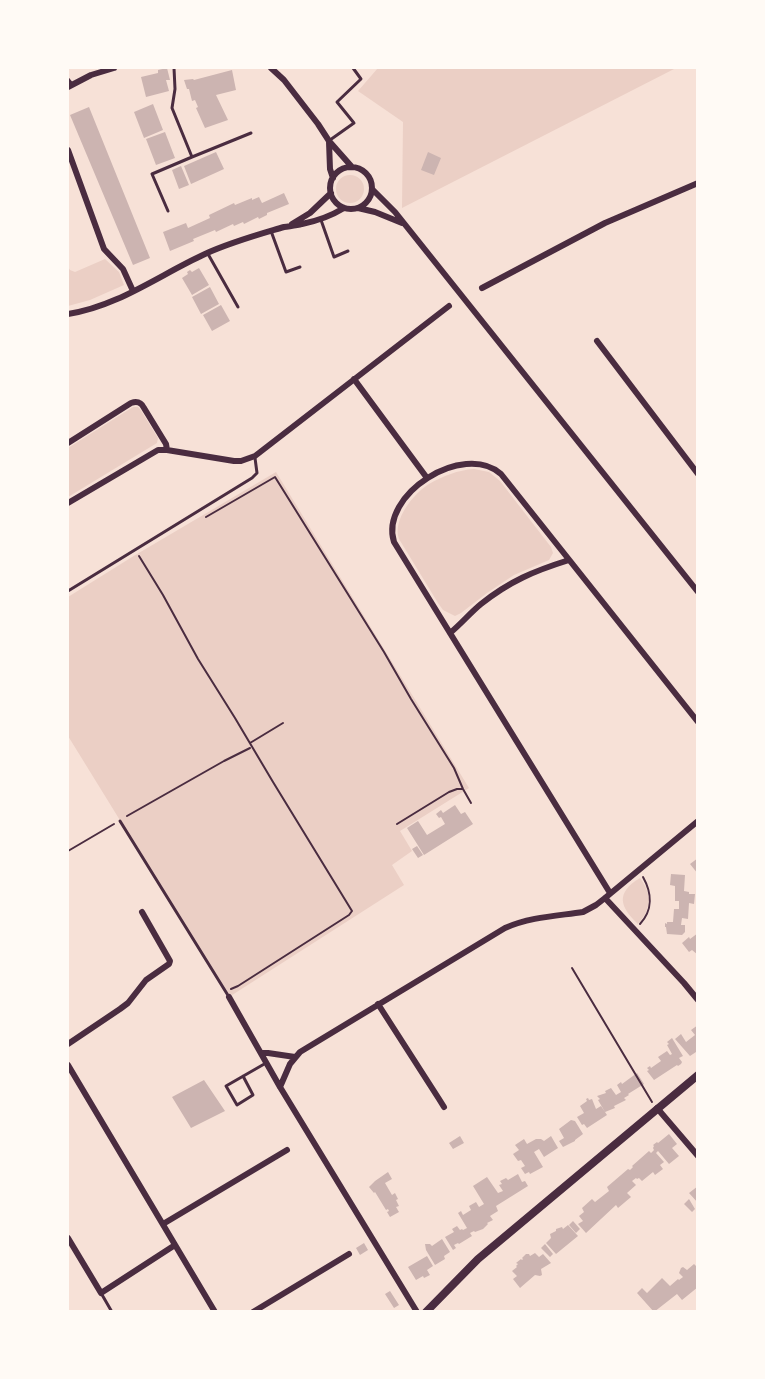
<!DOCTYPE html>
<style>
body{margin:0}
#map{position:relative;width:765px;height:1379px;overflow:hidden;background:#f7e1d7;font-family:Barlow,sans-serif}
canvas{display:block}
.frame{position:absolute;inset:0;border:69px solid #fffaf5;pointer-events:none}
</style>
<div id="map">
<canvas width="765" height="1379"></canvas>
<div class="frame"></div>
</div>
<script>
const context = document.querySelector('canvas').getContext('2d');
context.lineJoin = 'round';
function fillPath(path, color) { context.fillStyle = color; context.fill(path, 'evenodd'); }
function strokePath(path, color, width, dash) { context.strokeStyle = color; context.lineWidth = width; context.lineCap = dash ? 'butt' : 'round'; context.setLineDash(dash || []); context.stroke(path); }
fillPath(new Path2D(`
 M378,68h298l-274,140 1,-86 -45,-31z
 M336 189a14 14 0 1 1 28 0a14 14 0 1 1-28 0Z
 M105,259l14,13 5,13 -34,15 -22,6v-39l2,3 5,2z
 M133,407h5l2,2 18,29 -1,5 -89,54v-49z
 M474,469l15,3 11,9 51,66 2,6 -4,7 -35,15 -27,18 -26,20 -6,3 -12,-6 -5,-7 -39,-64c-7,-19 15,-46 30,-55 14,-8 29,-14 45,-15z
 M276,472l193,316 -69,43 12,20 -20,14 12,20 -175,112 -161,-261v-139l64,-40z
 M640,878c12,16 12,30 -2,46 -18,-17 -23,-31 2,-46z`), '#ebcfc5');
fillPath(new Path2D(`
 M167,68l3,12h-4l3,11 -23,6 -5,-20 17,-4v-3z
 M232,70l4,20 -20,5 12,25 -23,8 -9,-20 2,-1 -3,-7 -3,1 -3,-12h-2l-3,-9 9,-1 1,1z
 M153,104l10,26 -19,8 -10,-26z
 M89,107l61,151 -17,7 -63,-150z
 M165,132l10,26 -19,7 -10,-26z
 M216,152l8,17 -33,15 -7,-18z
 M428,152l13,6 -7,17 -13,-5z
 M181,166l8,19 -10,4 -7,-19z
 M284,193l5,11 -22,9v2l-8,4 -1,-2 -14,7 -1,-2 -9,4 -1,-2 -17,8 -1,-2 -22,9 1,2 -24,10 -7,-19 23,-9 2,5 22,-10 -1,-3 25,-12 1,2 17,-7v2l7,-3 3,6z
 M199,268l10,17 -17,10 -10,-17 6,-4 -1,-2 3,-2 2,2z
 M210,287l9,17 -18,10 -9,-17z
 M221,305l9,16 -18,10 -9,-16z
 M455,805l6,9 4,-2 8,12 -49,31 -17,-27 11,-7 9,14 18,-11 -4,-7 -2,1 -3,-4 5,-4 2,3z
 M417,846l6,9 -5,3 -6,-9z
 M698,858v16l-8,-10z
 M671,874l14,1 -1,16 5,1v2h6l-1,10 -5,-1 -1,16 -6,-1 -1,7h4v7l-3,3 -15,-1 -1,-7h-1v-4l2,1v-2h6l1,-13h5v-8h-4v-15l-5,-1z
 M698,933v22l-6,-5 -3,2 -7,-9 7,-6 1,2z
 M698,1025v24l-2,1v2l-6,4 -15,-17 6,-5 5,8 9,-7 -4,-5z
 M672,1038l11,18 -4,2 3,4 -1,2 -3,2 -1,-1 -23,15 -7,-9 2,-1 -2,-2 3,-2 1,2 10,-7 -3,-4 9,-6 3,4 2,-1 -5,-9 2,-1 -2,-2z
 M637,1073l7,11 -16,10 1,1 -5,3 2,2 -12,6 1,2 -10,4 -7,-12 2,-1 -3,-3 9,-3 -1,-2 6,-3 5,7 5,-3 -4,-7 4,-3 1,2z
 M204,1080l21,31 -34,17 -19,-31z
 M588,1098l1,2 3,-1 4,10 5,-3 6,9 -20,13 -3,-4 -2,1 -5,-8 7,-4 -4,-7 7,-5 -1,-2z
 M571,1120l4,1 8,13 -8,6v1l-12,6 -4,-6 5,-3 -5,-9z
 M669,1134l8,10 -5,4 7,8 -10,8 -11,-13 -2,2 8,9 -4,3 3,4 -8,6 -2,-3 -11,9 -3,-3 -2,1 -1,-1 -4,3 4,4 -9,8 4,4 -13,11 -2,-3 -30,28 -8,-9 5,-3 -4,-5 5,-4 -2,-4 10,-9 3,3 14,-11 -2,-4 21,-18 2,1 3,-3 -1,-1 17,-15 2,2 3,-3 -1,-2 1,-2 -1,-1 4,-3 1,1z
 M460,1136l4,7 -11,6 -4,-6z
 M551,1136l7,12 -14,9 -5,-8 -5,3 9,15 -13,7 -1,-2 -4,2 -4,-6 4,-2 -4,-6 -3,1 -5,-7 6,-4 -4,-5 9,-6 3,5 9,-5h5l3,2z
 M388,1172l4,7 -7,4 7,12 3,-2 3,6 -2,1 3,6 -3,1 3,5 -9,5 -3,-5 2,-1 -1,-2 -2,1 -11,-18 -1,1 -5,-6 6,-6z
 M518,1174l4,8 3,-1 3,5 -32,20 2,5 -8,5 3,4 -6,3 1,1 -5,5 -8,3 -1,-1 -4,2 2,3 -13,8 -1,-1 -4,2 2,3 -3,2 -8,-13 9,-5 -2,-3 5,-3 3,4 2,-1 1,1 4,-2 -9,-15 3,-2 2,4 8,-5 -2,-4 7,-4 3,5 5,-3 -11,-18 14,-9 11,16 5,-2 -4,-6 3,-1 -2,-3 6,-3 2,2z
 M698,1186v17l-9,-10z
 M689,1199l6,10 -3,3 -8,-8z
 M573,1221l7,8 -4,4 -7,-8z
 M568,1225l10,11 -22,18 -10,-11 5,-5 -1,-4 6,-3v-2l6,-2 1,2z
 M442,1239l8,13 -6,4 1,3 -10,6 -9,-15 -1,-6h5l2,2z
 M364,1243l4,7 -8,5 -4,-7z
 M545,1244l8,10 -3,3 -9,-9z
 M535,1253l4,4 4,-3 8,9 -10,6 1,6 -2,1 -5,-1 -15,13 -7,-9 4,-3 -5,-5 5,-4 -1,-1 2,-2 -2,-1 5,-4 1,1 1,-1 -1,-1 4,-4h3l1,2z
 M427,1256l6,10 -6,4 3,5 -6,3 -1,-2 -7,4 -8,-13z
 M694,1264l4,4v19l-16,13 -5,-6 -23,18 -17,-19 5,-5 5,5 15,-15 8,8 8,-7 1,1 4,-3 -4,-4 2,-5 2,-1 4,3z
 M390,1291l9,14 -5,3 -9,-14z`), '#ccb4b1');
strokePath(new Path2D(`
 M206,517l69,-40 109,175 27,47 43,69 9,21 8,14
 M139,556l24,39 35,64 37,59 38,64 79,129 -3,4 -111,71 -7,3
 M250,743l33,-20
 M127,816l97,-55 26,-13
 M397,824l52,-32 8,-3h6
 M68,851l46,-27
 M640,924c13,-14 12,-31 3,-47
 M572,968l80,134`), '#4a2c40', 2);
strokePath(new Path2D(`
 M174,68l1,21 -3,19 20,49 59,-24
 M68,79l4,5
 M330,140l24,-17 -17,-21 24,-23 -8,-11
 M168,211l-16,-37 40,-17
 M321,220l13,37 14,-6
 M271,231l15,41 14,-5
 M208,254l30,53
 M68,591l184,-113 5,-5 -2,-15
 M120,821l109,176
 M243,1076l10,19 -16,10 -11,-19 40,-23
 M101,1293l11,19`), '#4a2c40', 3);
strokePath(new Path2D(`
 M271,68l13,12 34,44 11,17 23,26
 M68,87l23,-12 23,-7
 M329,142l1,27 3,9
 M68,150l36,99 19,20 10,22
 M330 188a21 21 0 1 1 42 0a21 21 0 1 1-42 0Z
 M372,189l23,23 303,380
 M358,208l17,4 27,11
 M292,224l18,-11 21,-20
 M482,288l123,-65 93,-40
 M68,314c49,-7 93,-40 137,-60 26,-12 52,-19 79,-27 6,-1 12,-1 18,-3 15,-3 29,-8 42,-16
 M597,341l101,133
 M354,379l73,99
 M68,443l63,-40c6,-2 10,-1 13,5l22,36 1,6
 M68,503l90,-53h9l67,11h7l14,-5 194,-150
 M450,633c11,-9 20,-20 31,-29 29,-23 53,-33 88,-44
 M610,893l-216,-351c-15,-47 69,-101 107,-68l197,248
 M605,898l79,85 14,17
 M229,997l51,90 137,225
 M378,1004l61,95 5,8
 M68,1044l52,-35 8,-6 18,-23 23,-16 1,-3 -28,-49
 M261,1053h7l27,4
 M68,1065l147,247
 M280,1087l10,-23 10,-12 205,-124c25,-11 51,-12 78,-16l13,-7 9,-7 93,-77
 M657,1108l41,48
 M163,1224l124,-74
 M68,1238l33,55 74,-48
 M253,1312l96,-58`), '#4a2c40', 6);
strokePath(new Path2D(`
 M426,1312l52,-53 220,-184`), '#4a2c40', 8);
</script>
